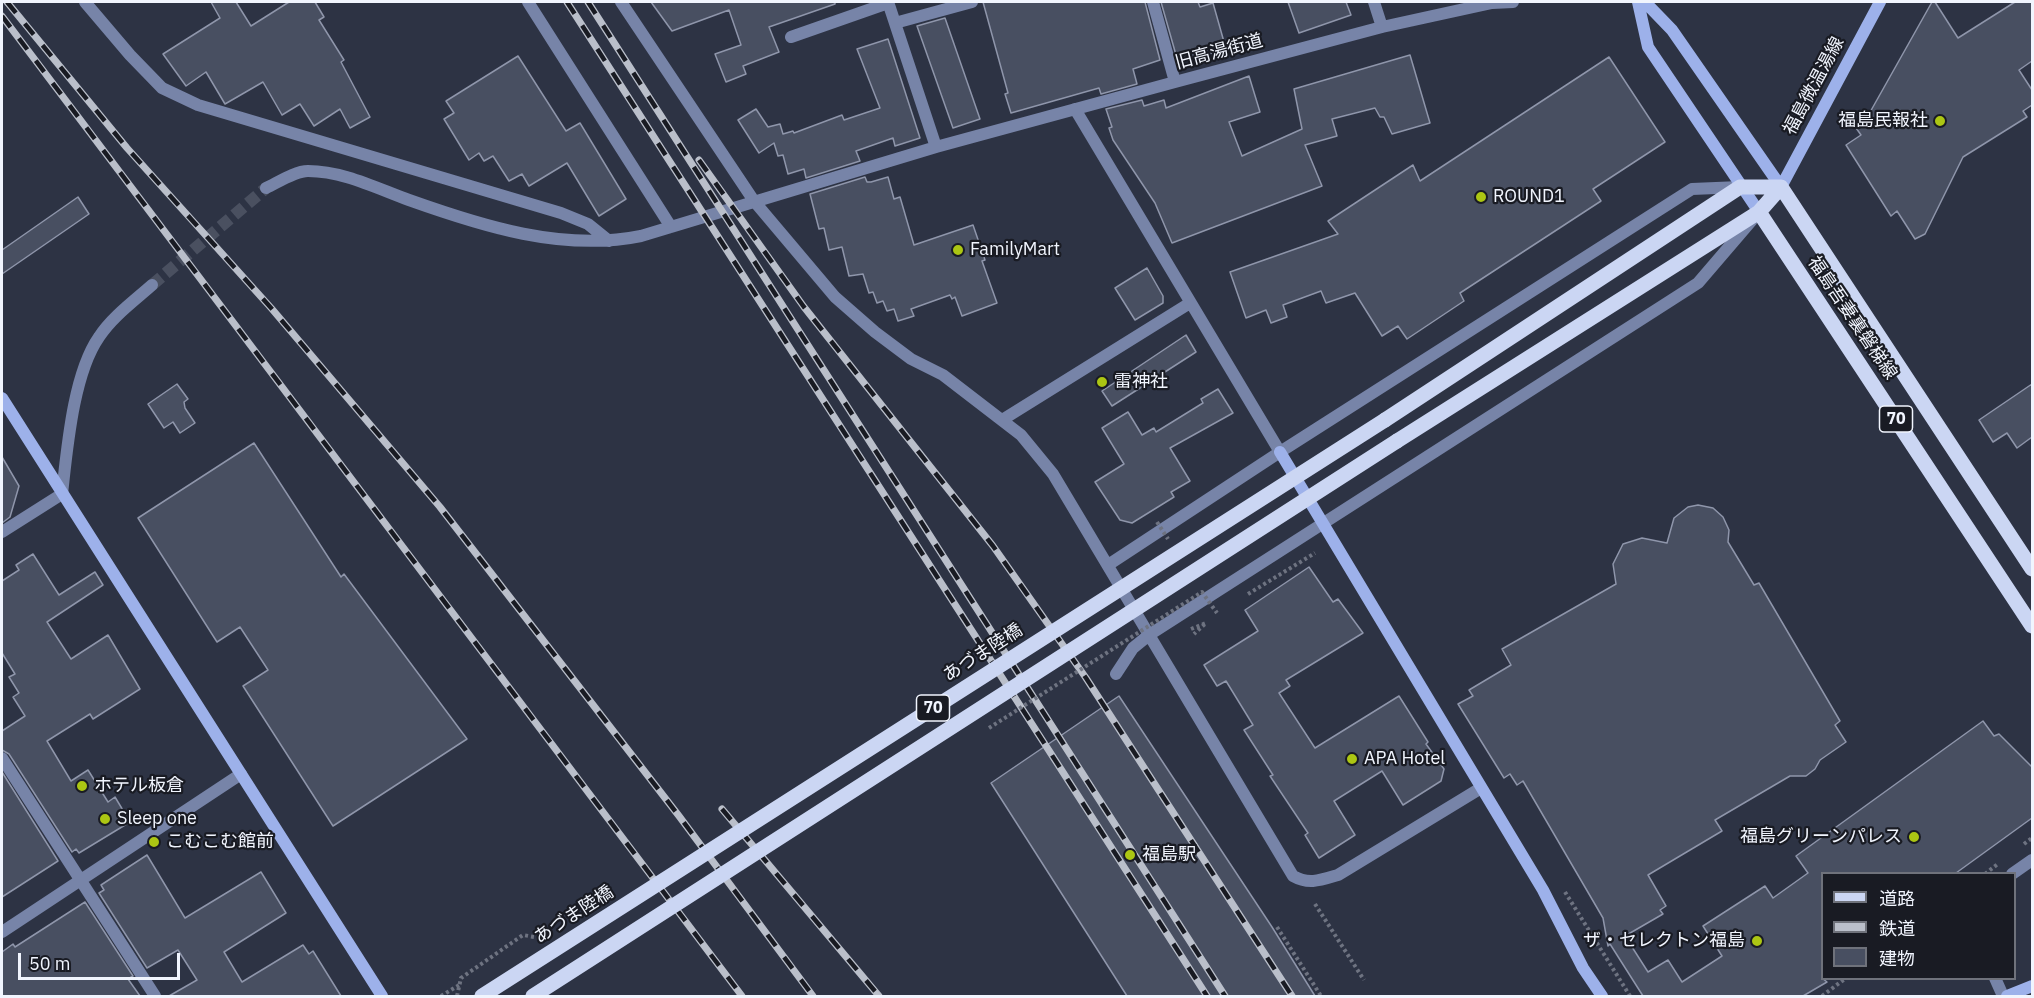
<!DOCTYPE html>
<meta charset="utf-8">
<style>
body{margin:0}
#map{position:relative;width:2034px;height:998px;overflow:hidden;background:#2d3344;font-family:"IBM Plex Sans","Noto Sans JP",sans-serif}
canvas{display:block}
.frame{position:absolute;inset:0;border:3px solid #f1f5fe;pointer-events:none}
.legend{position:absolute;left:1821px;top:872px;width:195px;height:108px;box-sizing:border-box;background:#191b23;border:2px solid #6f727b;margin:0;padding:8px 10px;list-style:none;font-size:18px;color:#f1f5fe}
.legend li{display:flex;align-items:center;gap:12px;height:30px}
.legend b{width:30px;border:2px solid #6f727b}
.scale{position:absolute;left:18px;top:953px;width:162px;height:27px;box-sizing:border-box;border:3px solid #f1f5fe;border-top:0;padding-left:8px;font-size:18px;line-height:21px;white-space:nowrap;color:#f1f5fe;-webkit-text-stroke:4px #191b23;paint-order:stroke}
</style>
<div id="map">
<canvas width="2034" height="998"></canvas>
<div class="frame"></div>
<ul class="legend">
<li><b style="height:8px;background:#cbd6f3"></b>道路</li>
<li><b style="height:8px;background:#babfca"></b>鉄道</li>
<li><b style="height:16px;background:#484f61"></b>建物</li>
</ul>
<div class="scale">50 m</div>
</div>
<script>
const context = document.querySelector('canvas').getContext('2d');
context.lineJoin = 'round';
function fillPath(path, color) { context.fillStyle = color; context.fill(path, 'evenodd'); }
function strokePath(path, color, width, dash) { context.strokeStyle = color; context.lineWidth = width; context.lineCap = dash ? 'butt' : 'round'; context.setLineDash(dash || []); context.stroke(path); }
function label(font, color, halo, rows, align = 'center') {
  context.font = font + ' "IBM Plex Sans","Noto Sans JP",sans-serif'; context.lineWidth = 4.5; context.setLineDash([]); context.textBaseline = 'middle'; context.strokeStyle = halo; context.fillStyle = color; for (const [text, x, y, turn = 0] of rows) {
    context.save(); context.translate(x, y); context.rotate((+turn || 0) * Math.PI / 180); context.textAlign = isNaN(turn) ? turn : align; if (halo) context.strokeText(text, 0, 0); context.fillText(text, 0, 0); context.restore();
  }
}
const building = new Path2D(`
 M211,2h25l15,24 38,-24h26l9,15 -5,3 25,40 -3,2 29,55 -20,11 -10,-19 -26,17 -14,-22 -18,11 -19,-33 -38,22 -19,-32 -20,14 -23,-32 57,-36z
 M651,2h184v2l-66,23 10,25 -36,14 3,8 -20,8 -11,-28 26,-9 -12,-35 -57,21z
 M983,2h162l15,58 -27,9 4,15 -36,10 -2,-6 -88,25 -6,-19 3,-1z
 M1161,2h37l2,5 13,-4 13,46 -43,12 -2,-8 -5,2z
 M1288,2h58l5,13 -52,18z
 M1932,2h3l23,36 57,-36h17v59l-13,9 13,20v15l-9,6 4,6 -64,40 -38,77 -10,5 -18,-28 -6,5 -45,-71 15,-10 -7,-10 15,-11z
 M945,18l35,101 -27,9 -36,-102z
 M888,39l32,99 -25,8 -2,-8 -37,13 4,10 -54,17 -2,-9 -16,5 -5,-19 -5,1 -4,-13 -15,10 -21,-33 18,-11 12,18 12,-3 3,10 10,-3 1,2 48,-18 2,5 36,-12 -23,-59z
 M1410,55l20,68 -38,11 -8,-17h-4l-5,-9 -43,11 5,17 -32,9 17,41 -150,57 -17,-40 -42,-63 -4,-12 3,-1 -6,-18 36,-9 2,6 20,-6 2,8 83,-32 11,36 -31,10 13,34 60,-27 -8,-40z
 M518,56l48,75 14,-8 46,76 -27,17 -32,-53 -38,23 -7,-12 -13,7 -16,-25 -9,5 -5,-8 -10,7 -25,-41 10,-6 -8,-12z
 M1609,57l56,85 -72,47 8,12 -141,92 4,8 -57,38 -9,-13 -16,10 -27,-43 -29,10 -5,-12 -38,14 4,12 -16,6 -5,-13 -20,8 -16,-46 108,-38 -10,-13 85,-56 7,16z
 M865,177l2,5h4l17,-5 6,22 6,-2 14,48 59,-20 12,35 -3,1 15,42 -35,13 -7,-19 -3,2 -2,-4 -39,14 3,7 -16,5 -4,-12 -7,2 -4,-10 -6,2 -4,-11 -4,1 -6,-19 -14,2 -7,-29 -13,3 -5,-22 -5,1 -9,-35z
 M78,197l11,17 -87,60v-24z
 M1147,268l16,28v7l-28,17 -20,-32z
 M1186,335l10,17 -84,54 -10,-15z
 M177,384l11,15 -4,3 1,6 10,15 -15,10 -7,-11 -9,6 -16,-24z
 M2032,384v53l-15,11 -10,-15 -14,9 -14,-22z
 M1218,389l15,24 -63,35 20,33 -19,11 3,5 -42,26 -12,-3 -25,-38 29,-18 -22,-36 26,-16 14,23 12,-7 2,4 47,-29 -2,-4z
 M254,443l87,134 3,-3 123,165 -134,87 -90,-140 25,-16 -28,-43 -23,15 -79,-124z
 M2,457l17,29 -9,31 -8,6z
 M1698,505l15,3 10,9 6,13 -1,12 26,43 5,-2 81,138 -5,4 11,17 -26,18 -5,9 -9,7h-16l-75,44 7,11 -74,44 18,31 -6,4 3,4 -38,22 23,36 20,-12 14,22 40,-26 -19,-30 62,-40 8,12 35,-25 -12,-17 187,-135 11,15 5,-2 33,33v51l-76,55h-134v105l5,4 -24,14h-160l-33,-52 -2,2 -5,-28 -80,-137 -6,4 -7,-11 -6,4 -46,-74 15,-8 -4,-6 42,-25 -9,-16 114,-65 -3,-20 10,-20 19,-6 25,5 7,-25 14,-11z
 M33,554l26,41 36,-23 8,13 -56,37 24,37 37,-24 32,54 -47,30 -3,-5 -43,27 24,40 17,-11 20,32 7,-5 15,25 -51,31 -3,-4 -4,3 -63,-98 -7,-4v-19l23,-15 -12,-19 6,-4 -10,-16 6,-3 -13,-21v-72l17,-11 -3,-5z
 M1309,567l24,35 5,-3 25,34 -77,47 4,6 -11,7 36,55 84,-52 29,46 -2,2 18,25 -3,12 -38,24 -21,-34 -48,30 21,34 -36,23 -14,-23 3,-2 -38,-57 3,-1 -29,-45 9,-5 -27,-44 -9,5 -13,-21 54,-34 -13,-21z
 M1119,696l153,231 43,69h-188l-136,-213z
 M2,772l56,89 -56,36z
 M147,855l38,63 76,-46 25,41 -62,39 18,30 61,-37 6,9 4,-3 28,45h-172l28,-16 -19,-30 -31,18 -48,-75 5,-3 -3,-5z
 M85,902l48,74 -5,3 12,17h-138v-44l11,-8 2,3z`);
fillPath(building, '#484f61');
strokePath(building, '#8f96ab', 1.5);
strokePath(new Path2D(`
 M152,285l114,-97`), '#4a5060', 12, [12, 6]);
strokePath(new Path2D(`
 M1248,594l67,-41
 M1191,629l15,-6 -12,11
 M2024,844l8,-6
 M1985,874l14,-11
 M1565,892l65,104
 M1315,904l49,76
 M1277,927l44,69
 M441,996l20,-12
 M1822,996l24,-18`), '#6e7381', 4, [3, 3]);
strokePath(new Path2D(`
 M85,2l45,53 32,33 36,17 363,108 27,11 21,17
 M528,2l143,225
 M621,2l133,199 81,96 40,35 36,27 32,16 78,60 32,39 240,402c16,9 28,4 45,-1l143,-87
 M888,2l48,145
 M1153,2l22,80
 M1374,2l8,25
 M895,23l77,-21
 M791,37l97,-34
 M1075,109l205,343
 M266,188c11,-5 29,-17 42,-17 35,0 68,17 101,29 73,26 154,52 232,36l295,-89 239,-65 207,-55 110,-24 21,-1
 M1002,420l188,-117
 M2,532l60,-38c5,-44 11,-120 37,-157 13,-20 35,-36 53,-52
 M1108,565l172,-113 412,-263 48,-2
 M1116,674l17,-26 16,-13 549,-352 54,-63
 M2,758l153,238
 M2012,874l20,-14
 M2,932l239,-158
 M1995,978l8,18`), '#7784a8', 12);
strokePath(new Path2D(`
 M1638,2l10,45 111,165
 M1645,2l27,28 109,157 99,-185
 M2,398l380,598
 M1280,452l263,438 40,78 19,28
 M2007,996l25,-10`), '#9db1ea', 12);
strokePath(new Path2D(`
 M1781,187l251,382
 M1759,212l273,414
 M1385,420l355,-233h41
 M1397,441l362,-229 22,-25`), '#cbd6f3', 15);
const rail = new Path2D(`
 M7,2l120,146 145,161 168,198 239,309 134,180
 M567,2l640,994
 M588,2l637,994
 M2,16l740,980
 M699,160l105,147 189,239 93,132 206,318
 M722,809l157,187`);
strokePath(rail, '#babfca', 7);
strokePath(rail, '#191b23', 4.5, [14]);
strokePath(new Path2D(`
 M1157,522l11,17
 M989,728l213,-136 15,21
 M457,996l4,-18 62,-43 17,3`), '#6e7381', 4, [3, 3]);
strokePath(new Path2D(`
 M482,996l903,-576
 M533,996l864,-555`), '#cbd6f3', 15);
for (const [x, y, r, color] of [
 [1940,121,6,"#acc613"],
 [1481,197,6,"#acc613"],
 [958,250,6,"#acc613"],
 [1102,382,6,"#acc613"],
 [1352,759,6,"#acc613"],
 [82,786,6,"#acc613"],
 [105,819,6,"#acc613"],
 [1914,837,6,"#acc613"],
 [154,842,6,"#acc613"],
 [1130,855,6,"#acc613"],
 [1757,941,6,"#acc613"]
]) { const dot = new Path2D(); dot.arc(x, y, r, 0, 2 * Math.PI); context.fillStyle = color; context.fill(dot); strokePath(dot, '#191b23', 2); }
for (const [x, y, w] of [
 [1896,419,33],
 [933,708,33]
]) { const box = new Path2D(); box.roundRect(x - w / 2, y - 13, w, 26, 4.5); context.fillStyle = '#191b23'; context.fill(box); strokePath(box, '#f1f5fe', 1.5); }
label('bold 16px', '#f1f5fe', null, [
 ["70",1896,419],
 ["70",933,708]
]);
label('18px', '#f1f5fe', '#191b23', [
 ["旧高湯街道",1219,52,-15],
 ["福島微温湯線",1814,86,-62],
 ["福島吾妻裏磐梯線",1852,318,56],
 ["あづま陸橋",983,653,-33],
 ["あづま陸橋",574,915,-33]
]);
label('18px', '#f1f5fe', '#191b23', [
 ["福島民報社",1928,121,"right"],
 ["ROUND1",1493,197],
 ["FamilyMart",970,250],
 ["雷神社",1114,382],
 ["APA Hotel",1364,759],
 ["ホテル板倉",94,786],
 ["Sleep one",117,819],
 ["福島グリーンパレス",1902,837,"right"],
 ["こむこむ館前",166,842],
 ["福島駅",1142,855],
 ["ザ・セレクトン福島",1745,941,"right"]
], 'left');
</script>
